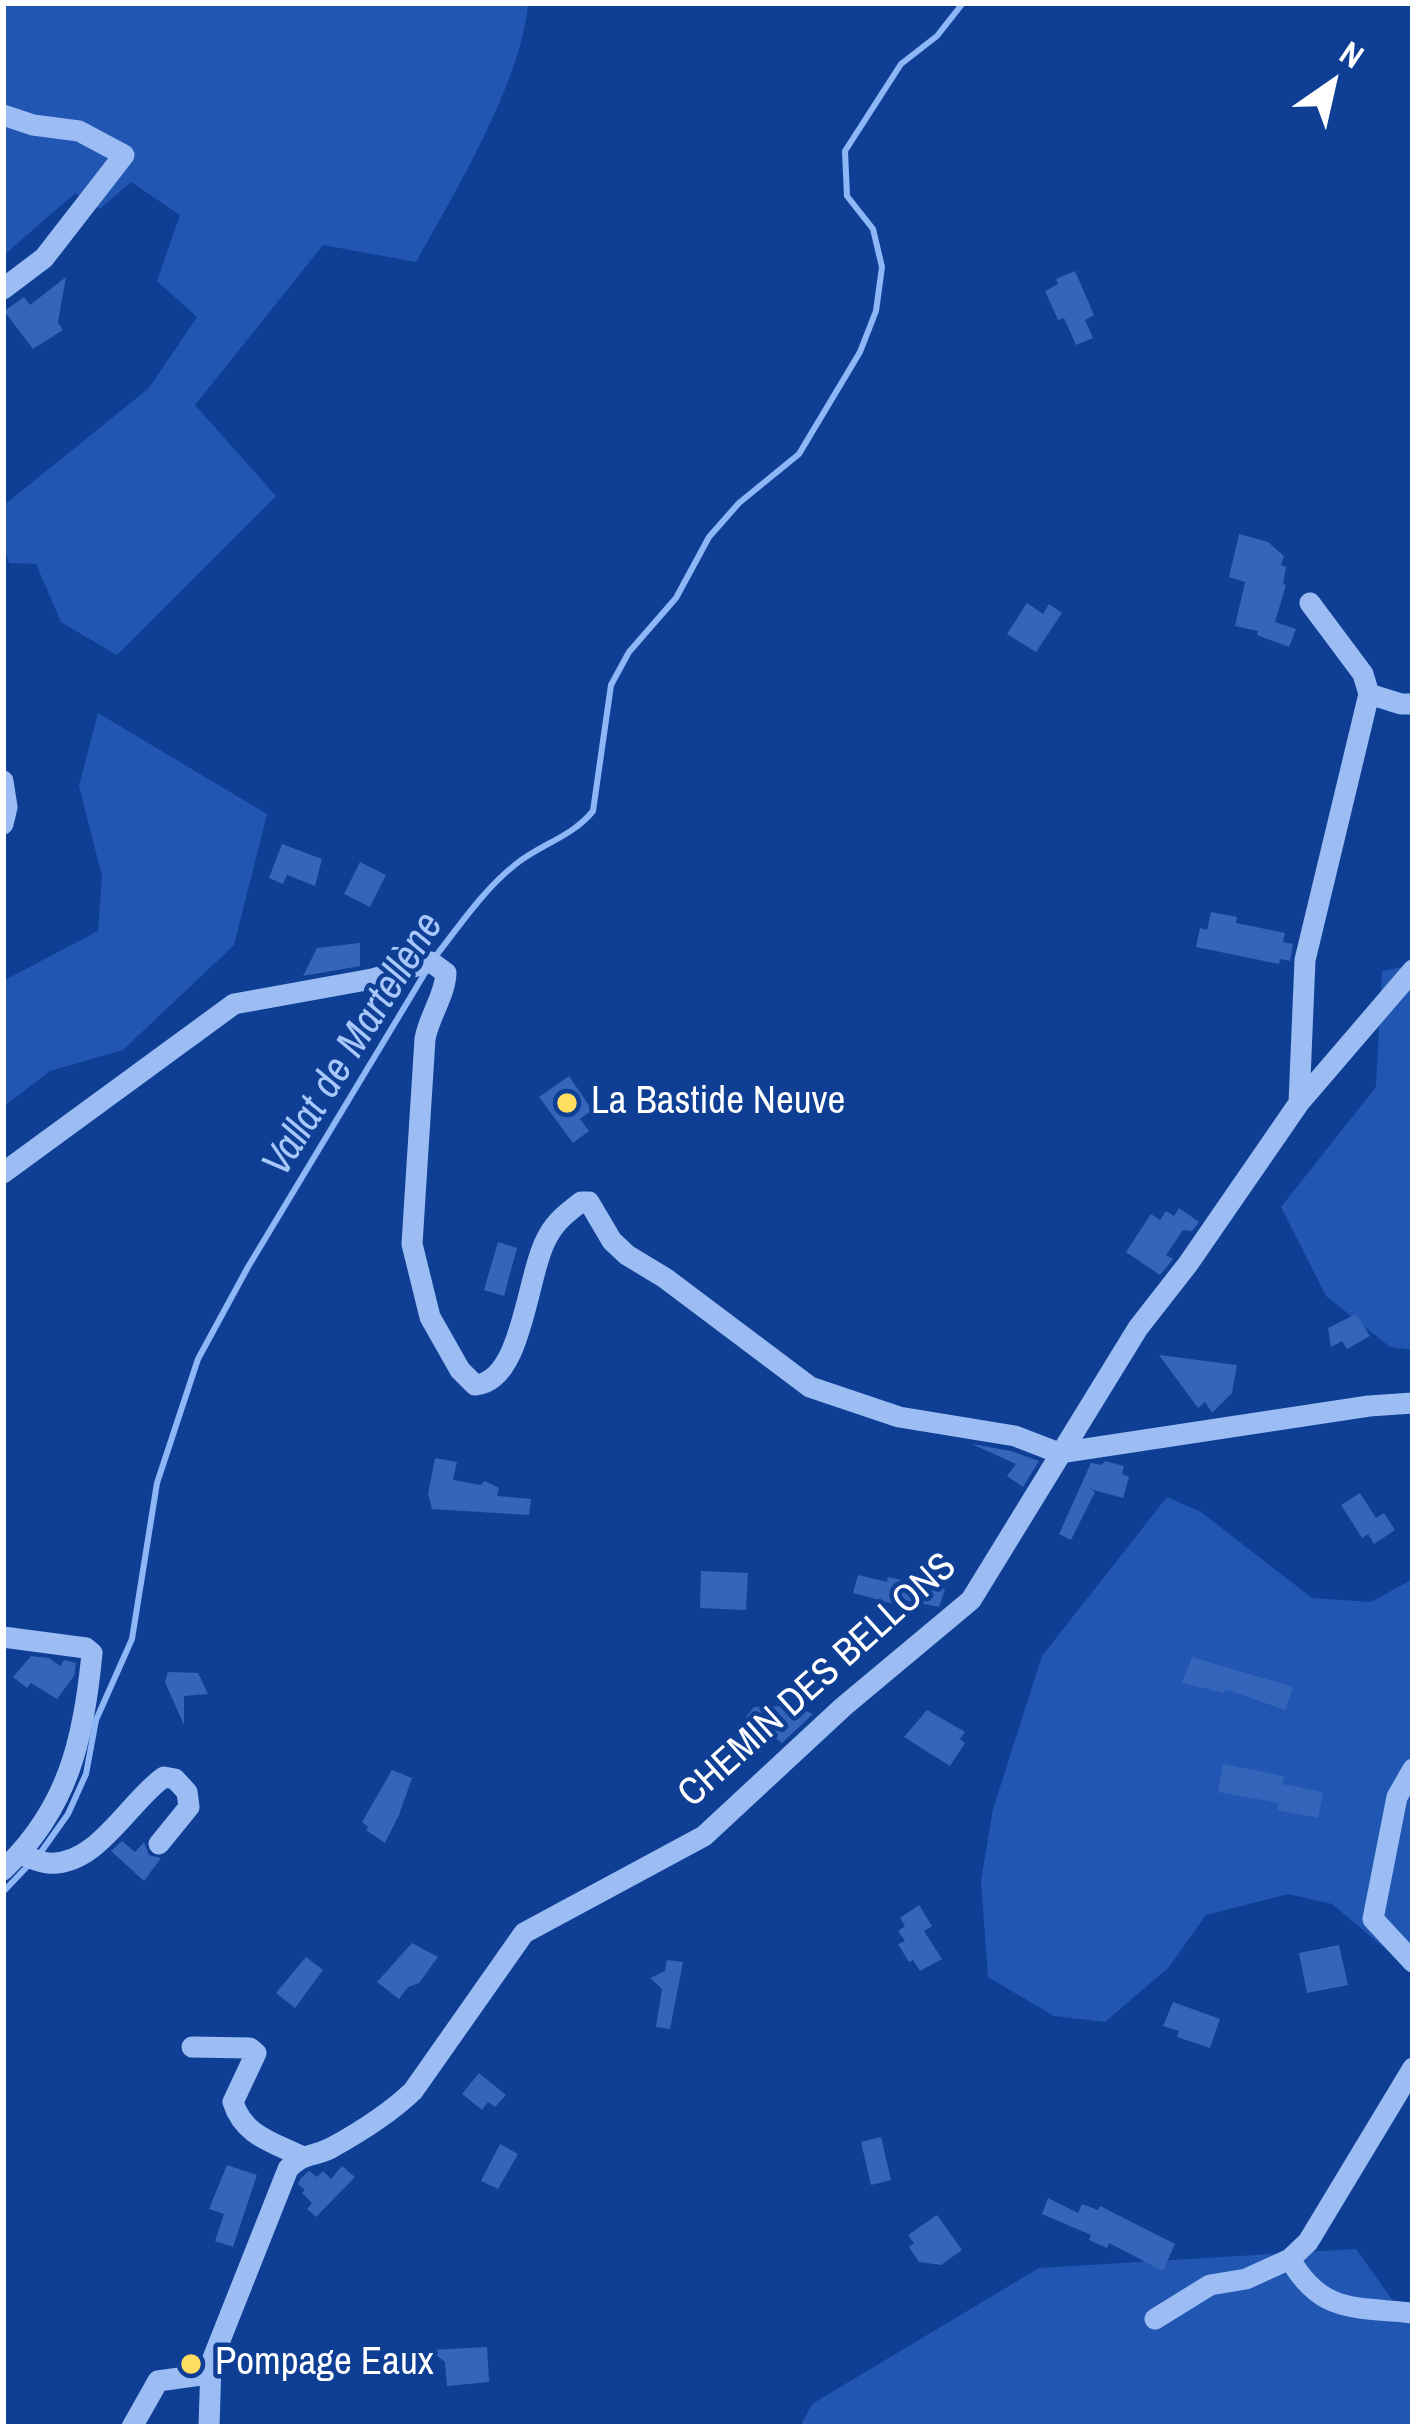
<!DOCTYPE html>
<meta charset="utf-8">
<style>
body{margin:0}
#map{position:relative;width:1416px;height:2430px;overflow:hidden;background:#0f3f94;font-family:"Archivo Narrow",sans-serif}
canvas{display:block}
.frame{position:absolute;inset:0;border:6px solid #fff;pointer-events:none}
.north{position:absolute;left:1272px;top:24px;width:120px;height:120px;-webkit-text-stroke:9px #0f3f94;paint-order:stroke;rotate:34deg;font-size:33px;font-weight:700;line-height:48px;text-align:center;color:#fff}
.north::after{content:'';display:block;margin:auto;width:42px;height:54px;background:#fff;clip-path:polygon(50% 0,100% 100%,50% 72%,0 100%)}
</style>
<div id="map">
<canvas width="1416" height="2430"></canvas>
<div class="frame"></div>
<div class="north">N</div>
</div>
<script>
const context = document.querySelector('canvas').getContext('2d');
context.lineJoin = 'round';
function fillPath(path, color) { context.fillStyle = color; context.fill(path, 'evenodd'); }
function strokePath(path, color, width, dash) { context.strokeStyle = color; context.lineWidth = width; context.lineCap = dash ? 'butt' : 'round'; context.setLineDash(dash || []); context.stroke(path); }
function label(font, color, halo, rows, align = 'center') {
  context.font = font + ' "Archivo Narrow",sans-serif'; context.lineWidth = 9; context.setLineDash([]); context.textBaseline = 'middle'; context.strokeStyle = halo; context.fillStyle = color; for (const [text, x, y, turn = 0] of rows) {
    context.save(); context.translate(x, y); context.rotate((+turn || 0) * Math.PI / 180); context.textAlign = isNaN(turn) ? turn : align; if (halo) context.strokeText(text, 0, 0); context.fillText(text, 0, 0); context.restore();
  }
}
fillPath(new Path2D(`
 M3,3h525c-6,77 -73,190 -112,259l-93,-17 -128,160 81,91 -159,159 -56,-33 -25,-58 -27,-1 -6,-20v-37l146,-118 48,-71 -40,-36 23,-66 -49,-33 -31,27 -25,-16 -72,63z
 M98,713l169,101 -33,131 -111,105 -73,21 -47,36v-126l95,-50 4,-55 -23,-90z
 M1413,965v385l-23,-3 -64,-51 -45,-89 95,-120 6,-116z
 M1167,1497l34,15 111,86 59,4 42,-23v393l-81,-68 -44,-10 -82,21 -38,53 -63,54 -51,-6 -66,-39 -7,-97 12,-71 49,-153z
 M1356,2249l57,80v98h-613l12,-23 227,-136z`), '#2157b3');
strokePath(new Path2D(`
 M435,957c25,-32 49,-68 81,-93 25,-20 56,-27 77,-53l18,-126 18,-33 47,-54 33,-61 30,-34 60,-49 61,-102 16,-41 6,-44 -9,-38 -26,-33 -2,-45 56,-87 36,-28 26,-33
 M3,1892l38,-40 27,-38 18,-40 10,-54 36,-81 25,-156 41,-124 50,-92 180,-299`), '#8eb7f8', 6);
fillPath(new Path2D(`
 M1075,271l19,44 -9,5 8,18 -17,7 -12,-27 -6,2 -13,-29 13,-7 -2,-5z
 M66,277l-8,45 5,8 -30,19 -29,-38 20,-14 6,8z
 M1239,534l29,8 16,14 -3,9 5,2 -3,17 3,1 -11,37 21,7 -7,18 -32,-12 1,-4 -23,-5 10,-44 -16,-5z
 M1027,603l16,11 6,-10 13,9 -26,39 -29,-18z
 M282,844l40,15 -7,27 -28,-11 -4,9 -14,-6z
 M360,862l26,13 -16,32 -26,-13z
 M1211,912l26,5 -1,6 49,10 -2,9 10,2 -3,17 -10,-2 -1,5 -83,-17 4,-19 7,2z
 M360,943v23l-57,10 14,-28z
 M569,1076l23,34 -12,9 9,12 -16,12 -34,-46z
 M1179,1208l20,14 -7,9 -9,-1 -17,25 7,4 -13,16 -34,-23 25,-38 9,6 6,-9 8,5z
 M498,1242l19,6 -13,48 -20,-6z
 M1356,1314l14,22 -23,13 -5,-8 -11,6 -3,-19z
 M1159,1355l78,10 -5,28 -20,20 -7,-11 -7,6z
 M972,1444l39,7 28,10 -16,26 -16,-11 9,-12z
 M435,1458l22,4 -4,18 27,5 5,-4 14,7 -2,8 34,3 -2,16 -97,-6 -4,-15z
 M1105,1461l19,5 -2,8 7,3 -6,21 -33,-9 5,3 -24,48 -12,-6 32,-71 11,2z
 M1360,1493l16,25 8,-5 11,17 -21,14 -6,-10 -6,4 -21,-33z
 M701,1571l47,2 -2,37 -46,-2z
 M858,1575l29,7 1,-5 57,12 -6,18 -39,-8 -2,6 -45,-12z
 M31,1656l18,2 11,8 4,-6 12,3 -2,13 -17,23 -26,-16 -4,5 -14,-11z
 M1192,1657l101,30 -8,23 -60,-21 -1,4 -42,-10z
 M168,1672l30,1 10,21 -24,2v29l-19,-43z
 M793,1706l20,8 -31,29 -36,-26 8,-10z
 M927,1710l38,22 -5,7 5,4 -15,23 -46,-29z
 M1223,1764l61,12 -2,8 41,8 -5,26 -41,-8 2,-7 -61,-11z
 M392,1770l20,8 -13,37 -14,28 -19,-13 2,-3 -6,-5z
 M122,1841l13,11 9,-10 5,13 12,3 -17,23 -33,-30z
 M919,1905l13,21 -8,5 18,28 -22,12 -7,-11 -4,2 -11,-18 7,-3 -7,-10 7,-5 -5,-8z
 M412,1943l26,14 -19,26 -11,4 -9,12 -22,-17z
 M1339,1945l9,40 -41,8 -8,-40z
 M306,1957l17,13 -28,38 -19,-15z
 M667,1960l16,2 -13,67 -14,-2 6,-38 -12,-11 15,-7z
 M1173,2002l47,17 -10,29 -33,-11 2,-6 -16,-5z
 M479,2073l27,22 -11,12 -7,-5 -6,8 -20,-16z
 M881,2137l10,43 -20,5 -10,-43z
 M500,2144l18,10 -20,35 -17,-8z
 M227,2165l30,10 -24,72 -18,-6 9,-27 -15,-5z
 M342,2166l13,11 -39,40 -9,-8 5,-6 -10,-10 3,-3 -7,-6 3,-6 8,-7 8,6 6,-6 8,8z
 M1048,2198l30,15 4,-9 16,6 2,-4 75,38 -12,27 -54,-28 -2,5 -18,-8 2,-5 -49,-21z
 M937,2215l25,35 -21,15 -22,-3 -10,-15 5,-4 -6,-8z
 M487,2347l2,35 -42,4 -2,-24 -15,-12z`), '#3465bb');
strokePath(new Path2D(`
 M3,115l30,10 46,6 45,24 -80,103 -41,31
 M1369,694l32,10h12
 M3,781l4,26 -4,17
 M1299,1103l6,-143 64,-266 -6,-20 -53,-71
 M3,1173l231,-169 138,-25 59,-17 15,11c-1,23 -17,43 -21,66l-13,205 18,73 30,53 15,15c49,-4 51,-112 73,-149 8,-15 20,-24 33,-34h8l23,39 15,14 38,23 145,109 89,30 116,19 44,17 310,-47 44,-3
 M3,1637l83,11 6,5c-8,86 -24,156 -89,217
 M1413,1769l-16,28 -24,122 40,43
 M20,1854c10,3 17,8 28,9 49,4 81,-62 116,-86l11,2 12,13 2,15 -30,37
 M192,2047l58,1 6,5 -23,49c10,33 39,40 68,54
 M1290,2259c31,55 66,48 123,54
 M1155,2319l55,-34 36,-6 44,-20 18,-17 105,-174
 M132,2427l26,-46 50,-7
 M209,2427l2,-64 77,-194c16,-17 23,-11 43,-21 29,-16 58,-34 82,-57l111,-158 180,-97 139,-129 128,-107 167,-272 50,-64 111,-161 114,-133`), '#9cbdf4', 21);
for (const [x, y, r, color] of [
 [567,1103,12,"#ffdd5f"],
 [191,2364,12,"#ffdd5f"]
]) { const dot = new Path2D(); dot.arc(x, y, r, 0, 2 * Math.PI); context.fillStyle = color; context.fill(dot); strokePath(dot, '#0f3f94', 4.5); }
label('39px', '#fff', '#0f3f94', [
 ["La Bastide Neuve",591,1103],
 ["Pompage Eaux",215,2364]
], 'left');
label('39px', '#fff', '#0f3f94', [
 ["CHEMIN DES BELLONS",818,1681,-42]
]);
label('italic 42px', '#a8c8fb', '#0f3f94', [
 ["Vallat de Martellène",354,1045,-58]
]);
</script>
